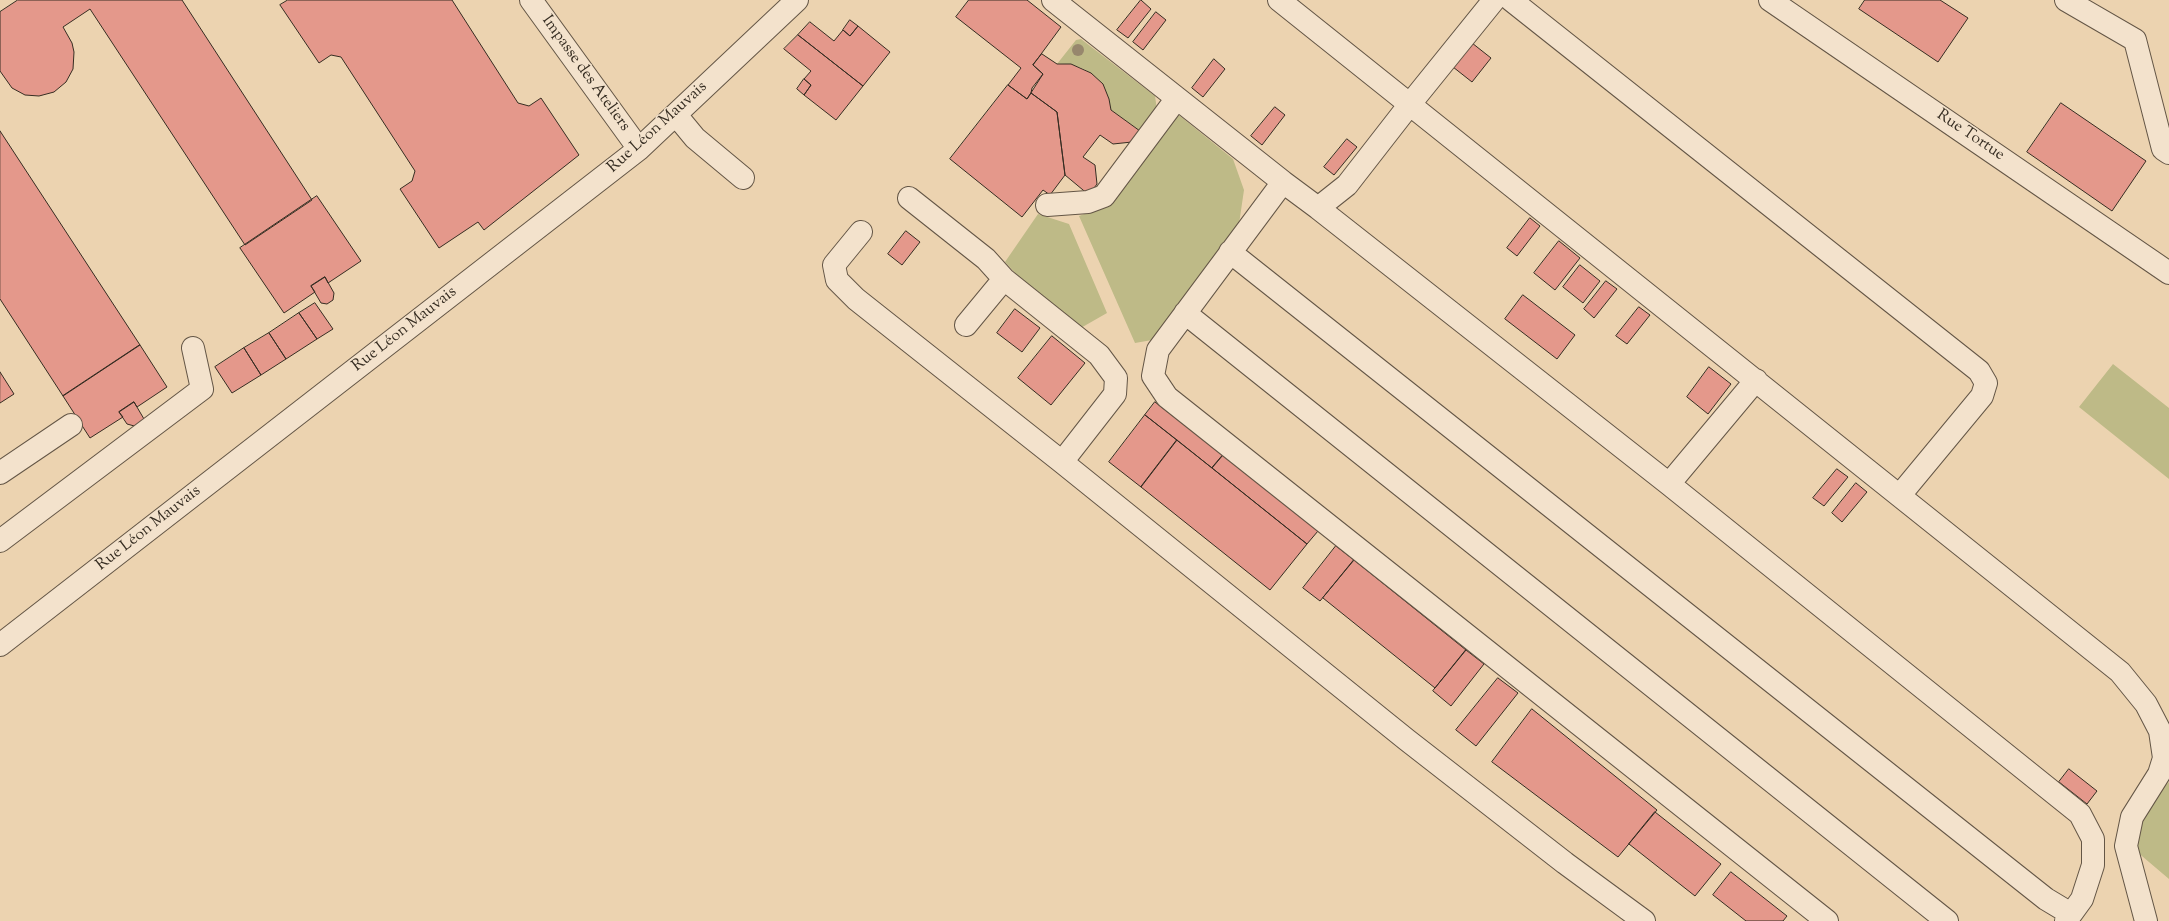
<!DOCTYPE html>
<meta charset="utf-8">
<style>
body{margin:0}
canvas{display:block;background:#ecd3b0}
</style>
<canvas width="2169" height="921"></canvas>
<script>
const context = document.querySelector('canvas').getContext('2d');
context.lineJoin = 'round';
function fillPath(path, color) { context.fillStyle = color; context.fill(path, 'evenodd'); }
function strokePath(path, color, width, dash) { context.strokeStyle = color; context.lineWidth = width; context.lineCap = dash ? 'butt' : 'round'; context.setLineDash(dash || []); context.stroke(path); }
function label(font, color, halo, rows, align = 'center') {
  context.font = font + ' "Sorts Mill Goudy",serif'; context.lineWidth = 3; context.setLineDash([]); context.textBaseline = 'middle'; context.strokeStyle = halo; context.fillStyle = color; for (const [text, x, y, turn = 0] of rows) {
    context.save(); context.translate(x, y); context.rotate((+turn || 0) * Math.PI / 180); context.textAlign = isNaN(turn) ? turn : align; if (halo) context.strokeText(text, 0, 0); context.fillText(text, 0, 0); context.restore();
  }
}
fillPath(new Path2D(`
 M1081,39l74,57 2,14 -17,21 -29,-21c-4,-28 -25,-48 -54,-46l19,-24z
 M1172,115l8,1 53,43 11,31 -5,34 -87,116 -17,3 -56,-127 24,-9z
 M1038,214l31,10 38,89 -28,16 -62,-54 -12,-13z
 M2113,364l56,44v71l-90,-72z
 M2169,782v97l-33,-28c5,-34 7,-45 33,-69z`), '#beba87');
const building = new Path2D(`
 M18,0h164l130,200 -67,45 -155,-236 -27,18 9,16 2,9 -1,17 -7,13 -12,10 -15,4 -14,-1 -13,-7 -12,-17v-59z
 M288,0h164l66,103 11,3 12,-8 38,57 -95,75 -6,-8 -39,26 -39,-59 12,-8 3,-10 -74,-114 -10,-2 -12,8 -39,-58z
 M969,0h58l34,27 -28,38 10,9 -16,25 -19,-14 13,-17 -65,-51z
 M1141,0l10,9 -23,29 -11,-8z
 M1865,0h75l28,18 -30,44 -79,-53z
 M1156,12l10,8 -23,30 -10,-8z
 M850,20l8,6 -8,10 -7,-6z
 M810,22l24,19 9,-11 7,6 8,-10 32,26 -27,34 -65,-51z
 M798,35l65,51 -27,34 -32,-25 7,-10 -7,-6 7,-8 -27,-22z
 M1472,43l19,15 -19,24 -19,-15z
 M1042,54l15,10h14l20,9 12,11 6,15 2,11 29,21 -8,11 -19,2 -13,-9 -17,22 12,8 2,19 -8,11 -24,-20 -8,-63 -26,-19 1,-5 11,-14 -10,-9z
 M1214,59l11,10 -22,28 -11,-9z
 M804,79l7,6 -7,10 -7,-6z
 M1008,85l19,14 4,-6 26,19 8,63 -15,20 -7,-5 -21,27 -72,-58z
 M2061,103l85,58 -34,50 -85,-59z
 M1275,107l10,8 -23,30 -11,-9z
 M0,131l140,214 -77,51 -63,-97z
 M1347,139l10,8 -23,28 -10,-8z
 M317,196l44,65 -33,22 -3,-6 -14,9 4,6 -31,21 -44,-65z
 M1530,218l10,8 -23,30 -10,-8z
 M906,231l14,11 -18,23 -14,-11z
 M1559,241l21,17 -25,32 -21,-17z
 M1580,265l20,16 -17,22 -20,-16z
 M325,277l9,16 -1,7 -6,4 -6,-1 -10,-17z
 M1606,281l11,8 -23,29 -10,-9z
 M1523,295l52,40 -18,24 -52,-40z
 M315,303l18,26 -16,10 -18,-26z
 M1639,307l11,8 -23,29 -11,-8z
 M1015,309l25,19 -18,24 -25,-19z
 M299,313l18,26 -31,20 -17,-26z
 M269,333l17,26 -25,16 -17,-27z
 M1052,336l33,27 -34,42 -33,-27z
 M140,345l27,42 -30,20 -3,-5 -15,10 4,5 -33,21 -27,-42z
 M244,348l17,27 -29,18 -17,-26z
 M1709,367l22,17 -23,30 -21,-17z
 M0,372l14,22 -14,9z
 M134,402l10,17 -6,8 -11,-3 -8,-12z
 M1155,402l68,53 -11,13 -67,-53z
 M1145,415l32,25 -36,47 -32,-25z
 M1177,440l130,104 -37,46 -129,-103z
 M1223,455l95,76 -11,13 -95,-76z
 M1837,469l11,8 -24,29 -11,-8z
 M1856,483l11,9 -25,30 -10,-9z
 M1336,546l18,14 -34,41 -17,-13z
 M1354,560l112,90 -31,38 -112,-90z
 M1466,650l18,14 -33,42 -18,-15z
 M1498,678l20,15 -42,53 -20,-16z
 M1532,709l125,101 -39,47 -126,-95z
 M2069,769l28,22 -10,13 -28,-22z
 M1655,812l66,52 -26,32 -66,-52z
 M1731,872l56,44 -4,5h-37l-33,-26z`);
fillPath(building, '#e4988b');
strokePath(building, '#362d22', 1);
const minor = new Path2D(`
 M531,0l108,149
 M1053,0l230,182 35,26 351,276 411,330 13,25v26l-11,34 -16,22
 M1279,0l841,672 26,32 14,27 4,27 -5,16 -27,43 -6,29 20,75
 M1511,0l468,371 7,12 -4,13 -82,99
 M1770,0l399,273
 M2066,0l69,40 28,109 6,4
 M676,115l19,23 48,40
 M1283,182l-125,168 -5,26 14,21 660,524
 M909,198l77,61 18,20 95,76 17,23 -1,16 -53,68
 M1047,205l41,-3 16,-6 73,-98
 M1318,208l29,-23 63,-81 84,-104
 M861,232l-27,33 3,15 19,19 206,163 345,278 158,123 79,58
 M1230,252l816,647 25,15
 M1185,313l762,608
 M966,325l38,-46
 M0,473l71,-48
 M1669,484l87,-104
 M0,541l202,-152 -9,-41
 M0,645l639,-496 158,-149`);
strokePath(minor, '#645646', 24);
strokePath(minor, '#f3e2cc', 22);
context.fillStyle = '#97876d';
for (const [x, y] of [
 [1078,50]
]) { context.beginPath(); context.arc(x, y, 6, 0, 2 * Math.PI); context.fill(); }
label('16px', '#362d22', '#f3e2cc', [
 ["Impasse des Ateliers",585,74,54],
 ["Rue Léon Mauvais",658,128,-42],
 ["Rue Tortue",1970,136,34],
 ["Rue Léon Mauvais",405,330,-38],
 ["Rue Léon Mauvais",149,529,-38]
]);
</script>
